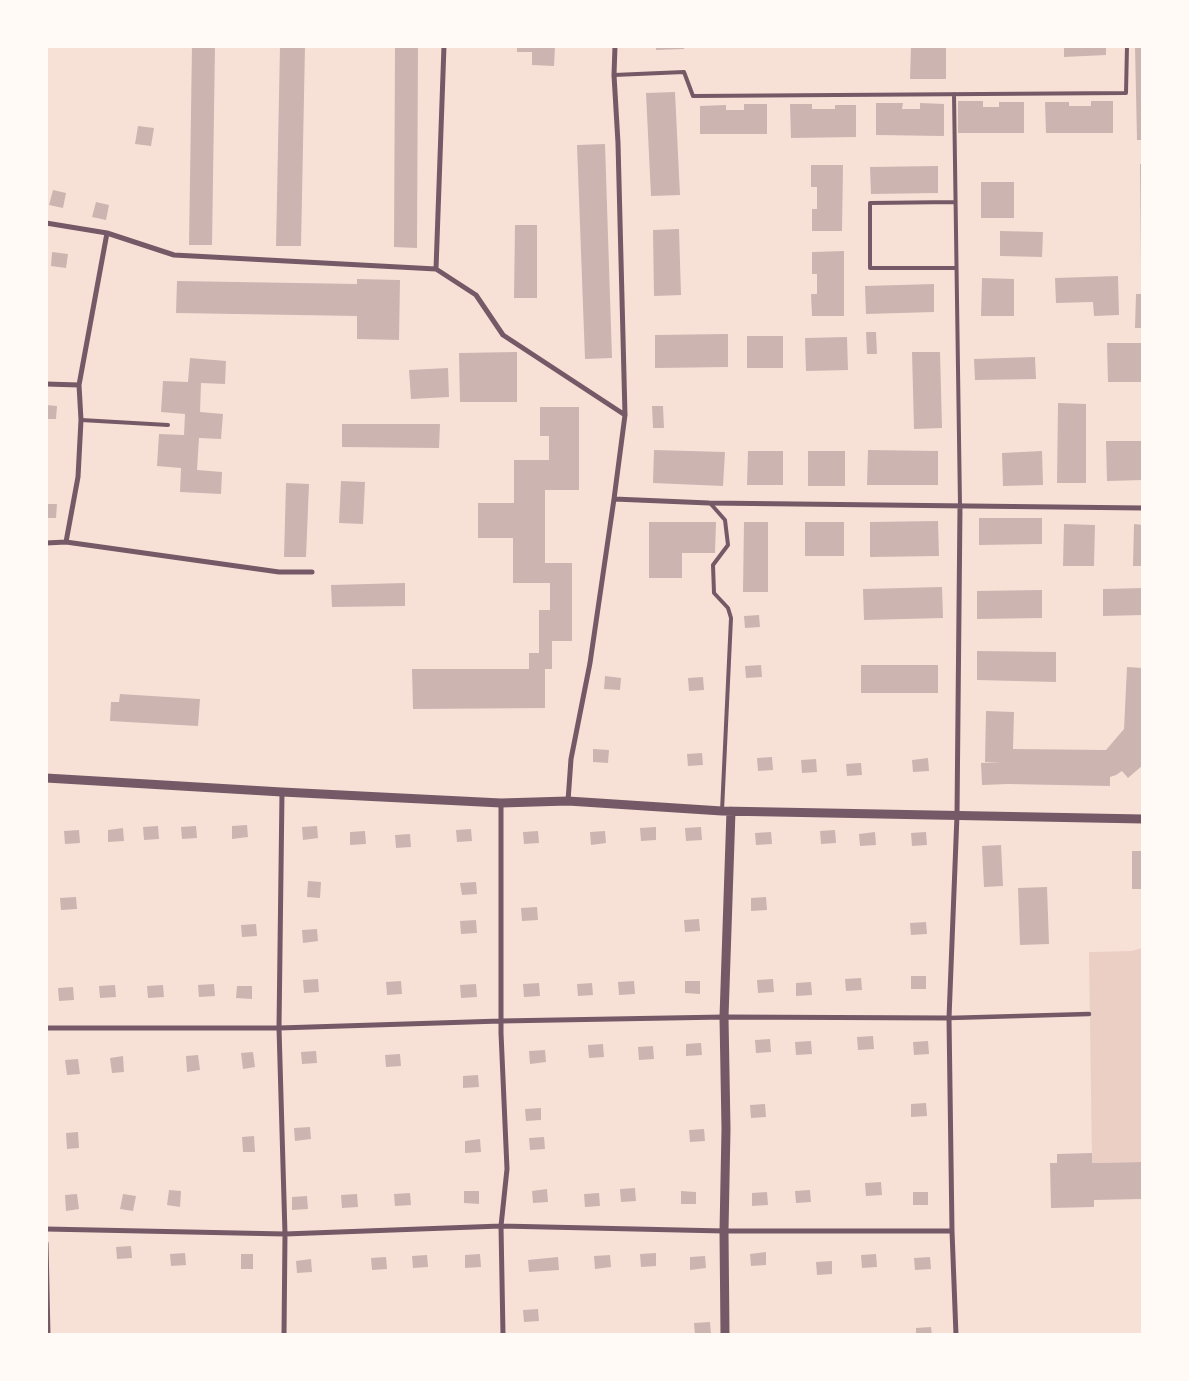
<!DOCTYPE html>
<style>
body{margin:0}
#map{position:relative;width:1189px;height:1381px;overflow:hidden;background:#f7e1d7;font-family:"IBM Plex Sans",sans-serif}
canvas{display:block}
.frame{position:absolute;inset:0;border:48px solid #fffaf5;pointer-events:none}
</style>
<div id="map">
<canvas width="1189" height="1381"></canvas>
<div class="frame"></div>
</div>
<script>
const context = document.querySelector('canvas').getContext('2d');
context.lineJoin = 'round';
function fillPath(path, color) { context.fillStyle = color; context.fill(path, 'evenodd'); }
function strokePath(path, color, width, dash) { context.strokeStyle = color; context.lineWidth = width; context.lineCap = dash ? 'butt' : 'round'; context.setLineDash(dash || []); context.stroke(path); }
fillPath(new Path2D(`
 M1143,948v214l-51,1 -3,-211 42,-1z`), '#ebcfc5');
fillPath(new Path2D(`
 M192,46h23l-3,199h-23z
 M280,46h25l-4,200h-25z
 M395,46h23l-1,202 -23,-1z
 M517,46h38l-1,20 -22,-1v-13h-15z
 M656,46h28v3l-28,1z
 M911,46h35v33h-36z
 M1064,46h42v9l-42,2z
 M1135,46h8v94h-6z
 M675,92l5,103 -29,1 -5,-103z
 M958,101h25v6h16v-5h25v31h-66z
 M1091,101h22v32h-67l-1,-31h24v4h22z
 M876,103h27l-1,6h18v-6l24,1v32l-68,-1z
 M744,104h23v30h-67v-28l26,-1v5h18z
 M790,104h22v5h23v-4h21v32l-65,1z
 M138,126l16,2 -3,18 -16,-2z
 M605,144l7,214 -27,1 -8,-214z
 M1140,164h3v104h-2z
 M811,165h32l-1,66h-30v-22h5v-22h-6z
 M938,166v27l-67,1 -1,-27z
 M981,182h33v36h-33z
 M53,190l13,3 -3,15 -14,-3z
 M96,202l13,3 -3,15 -14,-3z
 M515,225h22v73h-23z
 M679,229l2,66 -27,1 -1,-66z
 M1000,231l43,1 -1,25 -42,-1z
 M844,251v65h-32l-1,-22h6v-20h-5v-22z
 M52,252l16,2 -2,14 -15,-2z
 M1118,276l1,39 -25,1 -1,-14 -37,1 -1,-25z
 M982,278l32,1v37h-33z
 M357,279l43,1 -1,60 -42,-1v-23l-181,-3 1,-32 180,3z
 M934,284v28l-68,2 -1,-28z
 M1136,294h7v34h-8z
 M866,332h10l1,22h-10z
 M728,334v33l-73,1v-33z
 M747,336h36v32h-36z
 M847,337l1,33 -42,1 -1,-33z
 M1107,343h36v39h-35z
 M517,352v50h-57l-1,-49z
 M912,352h28l2,76 -28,1z
 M1035,357l1,22 -61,1 -1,-21z
 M190,358l36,3 -1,23 -24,-1 -1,29 23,2 -2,25 -22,-1 -2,32 25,2 -1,22 -41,-2 1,-24 -24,-2 2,-32 25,1 1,-21 -24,-2 2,-31 25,1z
 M448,368l1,29 -38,2 -2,-29z
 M1058,403l28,1v79h-29z
 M46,405l11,1 -1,13h-10z
 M652,406h11l1,22h-11z
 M540,407h39v83h-34v73h27v78h-20v28h-7v39l-132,1 -1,-40h117v-16h10v-43h11v-27h-37v-45h-35v-35h36v-43h35v-24h-9z
 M342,424h98l-1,24 -97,-1z
 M1106,441h37v39l-36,1z
 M654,450l71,2 -2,34 -70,-3z
 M868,450l70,1v34h-71z
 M748,451h35v34h-36z
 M808,451h37v35h-37z
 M1042,451l1,34 -40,1 -1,-33z
 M341,481l24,1 -2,42 -24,-1z
 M286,483l23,1 -3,73h-22z
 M46,504h11l-1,14h-10z
 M979,518h63v26l-63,1z
 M938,521l1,35 -69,1v-35z
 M649,522h67l-1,31h-33v25h-33z
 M744,522h24v70h-25z
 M805,522h39v34h-39z
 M1064,524l31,1 -1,41h-31z
 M1134,524l9,1v41h-10z
 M405,583v23l-73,1 -1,-22z
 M942,587l1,31 -79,2 -1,-31z
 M1143,588v27l-40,1v-27z
 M1042,590v28l-65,1v-28z
 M759,615l1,12 -15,1 -1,-12z
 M977,651l79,1v30l-79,-2z
 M761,665l1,12 -16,1 -1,-12z
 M861,665h77v28h-77z
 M1127,667l16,1v97l-15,13 -6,-7 -6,4 -6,2v9l-102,-2 -26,1 -1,-22 21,-1h-17l1,-51 28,1 -1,37 93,1 18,-21z
 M605,676l16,2 -1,12 -16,-1z
 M703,677l1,13 -15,1 -1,-13z
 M120,694l80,5 -2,27 -88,-5 1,-19h8z
 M593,749l16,1 -1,13 -15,-1z
 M702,753l1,12 -15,1 -1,-12z
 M772,757l1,13 -15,1 -1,-13z
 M928,758l1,13 -16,1 -1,-12z
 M816,759l1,13 -15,1 -1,-13z
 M861,763l1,12 -15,1 -1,-12z
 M247,825l1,12 -16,2v-13z
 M158,826l1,13 -15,1 -1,-13z
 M196,826l1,12 -15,1 -1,-12z
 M317,826l1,12 -15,2 -1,-13z
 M656,827v13l-15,1 -1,-13z
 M701,827l1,13 -16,1 -1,-13z
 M123,828l1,13 -16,1v-12z
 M471,829l1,12 -15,1 -1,-12z
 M79,830l1,13 -15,1 -1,-13z
 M835,830l1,13 -15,1 -1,-13z
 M365,831l1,13 -16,1v-13z
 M538,831l1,12 -15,1 -1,-12z
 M605,831l1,12 -15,2 -1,-13z
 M771,832l1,12 -16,1 -1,-12z
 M875,832l1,13 -16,1 -1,-12z
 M926,832l1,13 -15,1 -1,-13z
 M410,834l1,13 -15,1 -1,-13z
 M1001,845l2,41 -19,1 -2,-41z
 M1132,851h11v38h-11z
 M308,881l13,1 -1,16 -13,-1z
 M476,882l1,12 -15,1 -2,-12z
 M1047,887l2,57 -29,1 -2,-57z
 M76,897l1,12 -16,1 -1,-12z
 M766,897l1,13 -16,1v-13z
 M537,907l1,13 -16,1 -1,-13z
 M699,919l1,12 -15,1 -1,-12z
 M476,920l1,13 -16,1 -1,-13z
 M926,922l1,12 -16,1 -1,-12z
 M256,924l1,12 -15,1 -1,-12z
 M317,929l1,12 -15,2 -1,-13z
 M911,976h15v13h-15z
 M861,978l1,12 -16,1 -1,-12z
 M318,979l1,13 -15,1 -1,-13z
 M773,979l1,13 -16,1 -1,-13z
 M401,981l1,13 -15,1 -1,-13z
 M634,981l1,13 -16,1 -1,-13z
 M685,981h15v13l-15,-1z
 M811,982l1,13 -16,1v-13z
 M539,983l1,13 -16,1 -1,-13z
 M592,983l1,12 -15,1 -1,-12z
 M214,984l1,12 -16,1 -1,-12z
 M476,984l1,13 -16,1 -1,-13z
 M115,985l1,12 -16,1 -1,-12z
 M163,985l1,12 -16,1 -1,-12z
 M237,986h15v13l-16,-1z
 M73,987l1,13 -15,1 -1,-13z
 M873,1036l1,13 -16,1 -1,-13z
 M770,1039l1,13 -15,1 -1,-13z
 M811,1041l1,13 -16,1 -1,-13z
 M928,1041l1,13 -15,1 -1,-13z
 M701,1043l1,12 -16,1v-12z
 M603,1044l1,13 -15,1 -1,-13z
 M653,1046l1,13 -15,1 -1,-13z
 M545,1050l1,12 -16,2 -1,-13z
 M316,1051l1,12 -15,1 -1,-12z
 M253,1052l2,15 -12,2 -2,-16z
 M400,1054l1,12 -15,1 -1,-12z
 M198,1055l2,15 -13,2 -1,-16z
 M123,1056l1,16 -12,1 -2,-15z
 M78,1059l2,15 -13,1 -2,-15z
 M478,1075l1,12 -16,1v-12z
 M926,1103l1,13 -16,1v-13z
 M765,1104l1,13 -15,1 -1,-13z
 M541,1108v12l-15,1 -1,-12z
 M310,1127l1,12 -16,2 -1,-13z
 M704,1129l1,12 -15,1 -1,-12z
 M78,1132l1,16 -12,1 -1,-16z
 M254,1136l1,16h-12l-1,-15z
 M544,1137l1,12 -15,1 -1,-12z
 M480,1139l1,13 -16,1v-12z
 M1092,1153v10l51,-1v37l-49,1v7l-43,1 -1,-45h7v-9z
 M881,1182l1,13 -16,1 -1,-13z
 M635,1188l1,13 -15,1 -1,-13z
 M547,1189l1,13 -15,1 -1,-12z
 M169,1190l12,1 -1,16 -13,-2z
 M810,1190l1,12 -15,1 -1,-12z
 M464,1191h15v13l-15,-1z
 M681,1191l15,1v12h-15z
 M767,1192l1,13 -16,1v-13z
 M913,1192h15v13h-15z
 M410,1193l1,12 -16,1 -1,-12z
 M599,1193l1,13 -15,1 -1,-13z
 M77,1194l2,15 -13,2 -1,-16z
 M123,1194l13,2 -3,15 -13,-2z
 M357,1194l1,13 -16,1 -1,-13z
 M307,1196l1,13 -16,1v-13z
 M131,1246l1,12 -15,1 -1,-12z
 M766,1252v13l-15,1 -1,-12z
 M185,1253l1,12 -15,1 -1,-12z
 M656,1253v13l-15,1 -1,-13z
 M241,1254h12v15h-12z
 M480,1254l1,13 -16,1v-13z
 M876,1254l1,13 -15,1 -1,-13z
 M427,1255l1,12 -15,1 -1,-12z
 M610,1255l1,12 -16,2 -1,-13z
 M705,1256l1,12 -16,2v-13z
 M386,1257l1,12 -15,1 -1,-12z
 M558,1257l1,13 -30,2 -1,-12z
 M930,1257l1,12 -16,1 -1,-12z
 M311,1259l1,13 -15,1 -1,-12z
 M832,1261v13l-15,1 -1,-13z
 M538,1309l1,12 -15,1 -1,-12z
 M710,1322l1,13h-16l-1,-12z
 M931,1327l1,8h-16v-7z`), '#ccb4b1');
strokePath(new Path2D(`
 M614,75l70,-3 9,24 433,-3 1,-47
 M954,94l6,412
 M955,202l-85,1v65h86
 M81,420l87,5
 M710,503l15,17 3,25 -15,20 1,28 14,15 3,10 -9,193`), '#755966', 4);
strokePath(new Path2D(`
 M949,1018l140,-4`), '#755966', 4.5);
strokePath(new Path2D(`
 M46,223l61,10 67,22 262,14 40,26 27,40 122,80
 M436,269l8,-223
 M46,384l33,1
 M614,499l95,4 434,5
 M66,542l12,-65 3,-57 -2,-35 28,-152
 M46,543l20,-1 213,30h33
 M282,792l-3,236 6,206 -1,101
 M568,801l3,-42 19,-96 24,-164 11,-84 -7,-272 -4,-68 1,-29
 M501,803v230l6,136 -6,57 2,109
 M46,1028h233l222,-7 223,-4 225,1
 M46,1229l239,5 216,-8 223,5h228
 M46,1243l2,92
 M956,1335l-4,-104 -3,-213 8,-203 3,-309`), '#755966', 5);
strokePath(new Path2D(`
 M46,778l236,14 219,11 67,-2 154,10 421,8
 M725,1335l-1,-104 2,-102 -2,-112 7,-206`), '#755966', 9);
</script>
